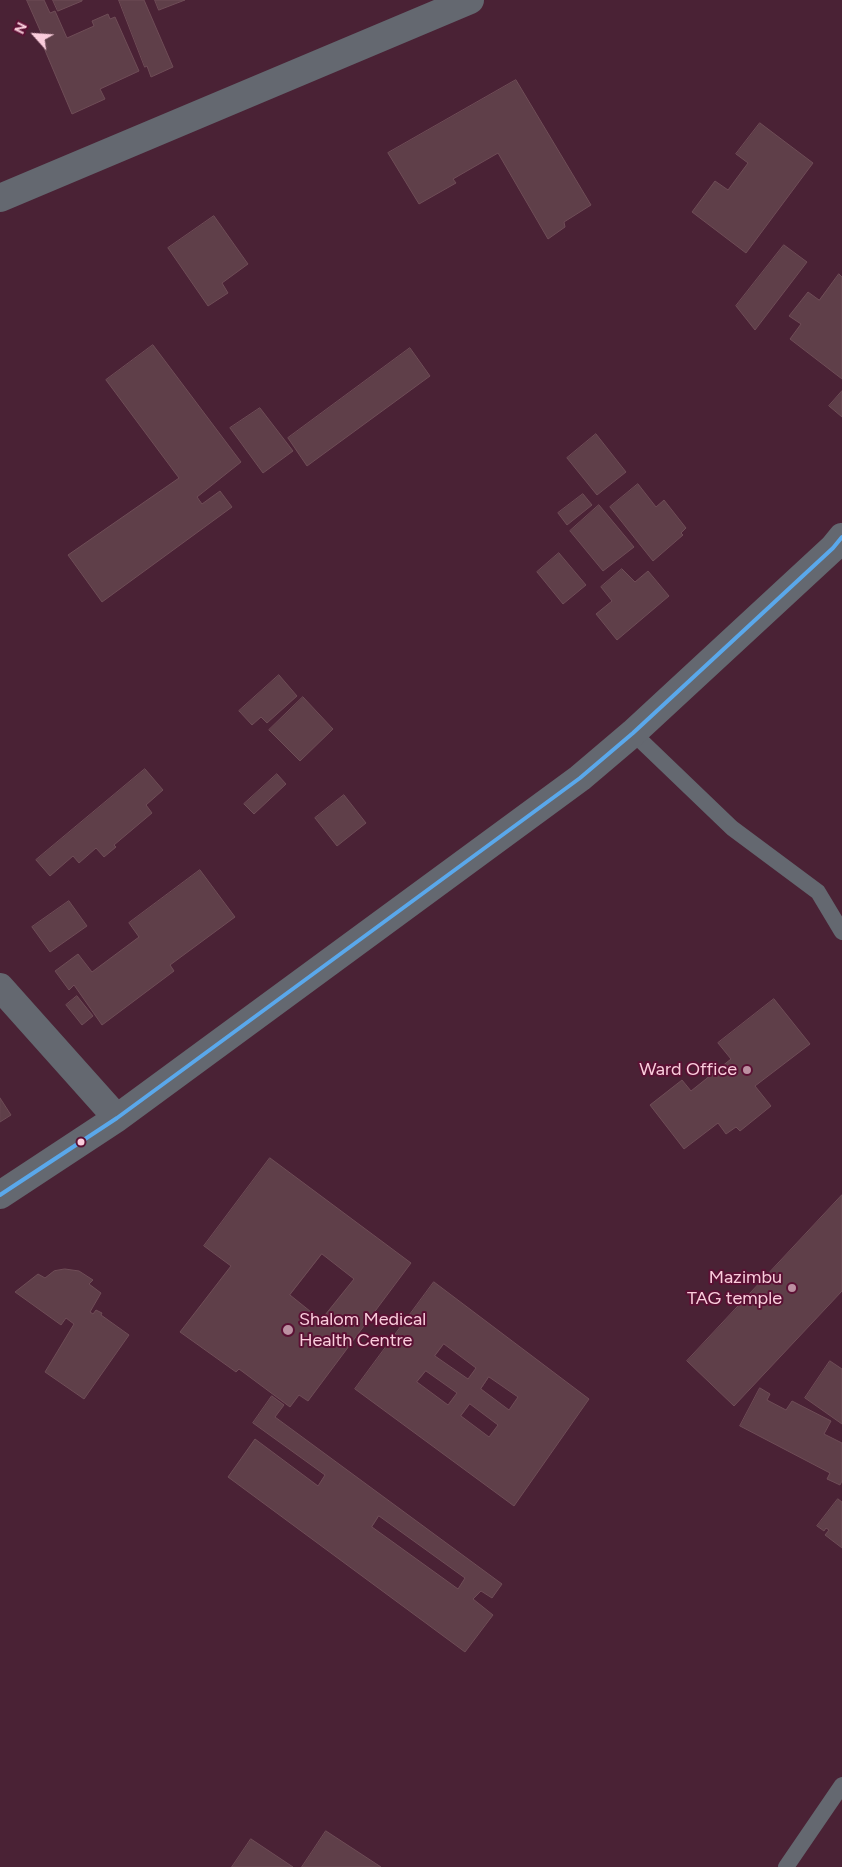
<!DOCTYPE html>
<style>
body{margin:0}
#map{position:relative;width:842px;height:1867px;overflow:hidden;background:#4a2235;font-family:Figtree,sans-serif}
canvas{display:block}
.north{position:absolute;left:10px;top:10px;width:50px;height:50px;-webkit-text-stroke:4px #5b1134;paint-order:stroke;rotate:296deg;font-size:14px;font-weight:700;line-height:20px;text-align:center;color:#facddc}
.north::after{content:'';display:block;margin:auto;width:18px;height:22px;background:#facddc;clip-path:polygon(50% 0,100% 100%,50% 72%,0 100%)}
</style>
<div id="map">
<canvas width="842" height="1867"></canvas>
<div class="north">N</div>
</div>
<script>
const context = document.querySelector('canvas').getContext('2d');
context.lineJoin = 'round';
function fillPath(path, color) { context.fillStyle = color; context.fill(path, 'evenodd'); }
function strokePath(path, color, width, dash) { context.strokeStyle = color; context.lineWidth = width; context.lineCap = dash ? 'butt' : 'round'; context.setLineDash(dash || []); context.stroke(path); }
function label(font, color, halo, rows, align = 'center') {
  context.font = font + ' Figtree,sans-serif'; context.lineWidth = 4; context.setLineDash([]); context.textBaseline = 'middle'; context.strokeStyle = halo; context.fillStyle = color; for (const [text, x, y, turn = 0] of rows) {
    context.save(); context.translate(x, y); context.rotate((+turn || 0) * Math.PI / 180); context.textAlign = isNaN(turn) ? turn : align; if (halo) context.strokeText(text, 0, 0); context.fillText(text, 0, 0); context.restore();
  }
}
const building = new Path2D(`
 M27,0h17l6,13 5,-2 12,27 27,-12 -2,-5 16,-7 2,5 5,-2 24,54 -39,18 5,10 -33,15 -28,-66 3,-1z
 M53,0h29v1l-24,10z
 M119,0h25l29,67 -22,10 -4,-11 -2,1z
 M155,0h30l-26,10z
 M516,80l75,125 -27,17 1,5 -17,12 -50,-86 -45,26 3,4 -37,21 -31,-51z
 M760,123l53,40 -67,90 -54,-41 23,-31 13,9 20,-27 -12,-9z
 M214,216l34,48 -26,19 6,10 -20,13 -40,-58z
 M784,245l23,17 -52,68 -19,-24z
 M839,274l3,3v102l-52,-40 11,-15 -12,-8 19,-24 11,8z
 M153,345l88,117 -44,35 5,7 18,-13 12,16 -130,95 -34,-47 111,-77 -73,-98z
 M410,348l20,28 -123,90 -19,-28z
 M842,391v26l-13,-11z
 M260,408l33,43 -30,22 -33,-45z
 M596,434l30,38 -29,23 -30,-37z
 M638,484l18,23 8,-7 22,28 -5,5 2,2 -30,26 -43,-54z
 M583,494l9,11 -25,20 -9,-12z
 M599,505l35,42 -31,24 -33,-40z
 M559,553l27,32 -23,19 -26,-32z
 M622,569l13,13 13,-11 21,25 -52,44 -21,-26 16,-13 -11,-14z
 M279,675l18,21 -30,27 -6,-6 -9,8 -13,-14z
 M303,697l30,32 -33,32 -31,-31z
 M145,769l18,21 -17,15 6,8 -38,32 2,2 -12,10 -8,-9 -17,15 -6,-7 -23,20 -14,-16z
 M277,774l9,10 -32,30 -10,-10z
 M344,795l22,28 -29,23 -22,-28z
 M200,870l35,47 -65,48 4,6 -72,54 -28,-40 -5,5 -14,-19 23,-17 14,18 47,-35 -10,-14z
 M69,901l18,25 -37,26 -18,-25z
 M77,996l16,20 -11,9 -16,-20z
 M774,999l36,45 -55,42 16,20 -31,25 -4,-4 -10,7 -8,-11 -34,26 -34,-44 32,-25 9,11 40,-32 -13,-16z
 M0,1098l11,17 -11,7z
 M270,1158l141,105 -103,138 -9,-6 -9,12 -51,-38 -3,3 -56,-40 51,-66 -27,-20zM322,1254l32,25 -33,41 -31,-25z
 M842,1195v96l-108,115 -47,-45z
 M65,1269l14,2 14,9 -4,4 12,9 -11,19 3,2 3,-4 6,3 -1,2 28,20 -45,64 -39,-27 29,-48 -8,-6 -5,7 -46,-33 23,-18 7,4 9,-7z
 M434,1282l155,117 -75,107 -159,-117zM444,1344l32,24 -8,11 -33,-23zM426,1371l31,22 -9,12 -31,-23zM489,1377l29,20 -9,13 -28,-21zM470,1404l28,21 -9,12 -28,-21z
 M830,1361l12,8v55l-37,-26z
 M760,1388l10,6 -3,6 19,10 6,-9 39,20 -7,13 18,9v38l-2,4 -13,-6 3,-6 -90,-47z
 M272,1396l12,9 -9,12 227,167 -10,14 -11,-7 -8,8 20,16 -28,37 -237,-175 27,-38 63,47 7,-11 -72,-52zM379,1516l86,62 -7,11 -86,-62z
 M838,1499l4,3v46l-17,-13 4,-5 -3,-2 -2,3 -7,-5z
 M326,1831l55,36h-79z
 M251,1839l42,28h-61z`);
fillPath(building, '#5f3f49');
strokePath(building, '#6f4d57', 1);
strokePath(new Path2D(`
 M633,733l99,95 86,64 24,40
 M786,1867l56,-82`), '#646870', 16);
strokePath(new Path2D(`
 M0,198l470,-198
 M0,987l117,131
 M0,1195l117,-77 463,-340 53,-45 200,-185 9,-11`), '#646870', 28);
strokePath(new Path2D(`
 M0,1195l117,-77 463,-340 53,-45 200,-185 9,-11`), '#5aa8eb', 4);
for (const [x, y, r, color] of [
 [747,1070,5,"#bc91a2"],
 [81,1142,4.5,"#facddc"],
 [792,1288,5,"#bc91a2"],
 [288,1330,6,"#bc91a2"]
]) { const dot = new Path2D(); dot.arc(x, y, r, 0, 2 * Math.PI); context.fillStyle = color; context.fill(dot); strokePath(dot, '#5b1134', 2); }
label('18px', '#facddc', '#5b1134', [
 ["Ward Office",737,1070],
 ["Mazimbu",782,1278],
 ["TAG temple",782,1299],
 ["Shalom Medical",299,1320,"left"],
 ["Health Centre",299,1341,"left"]
], 'right');
</script>
